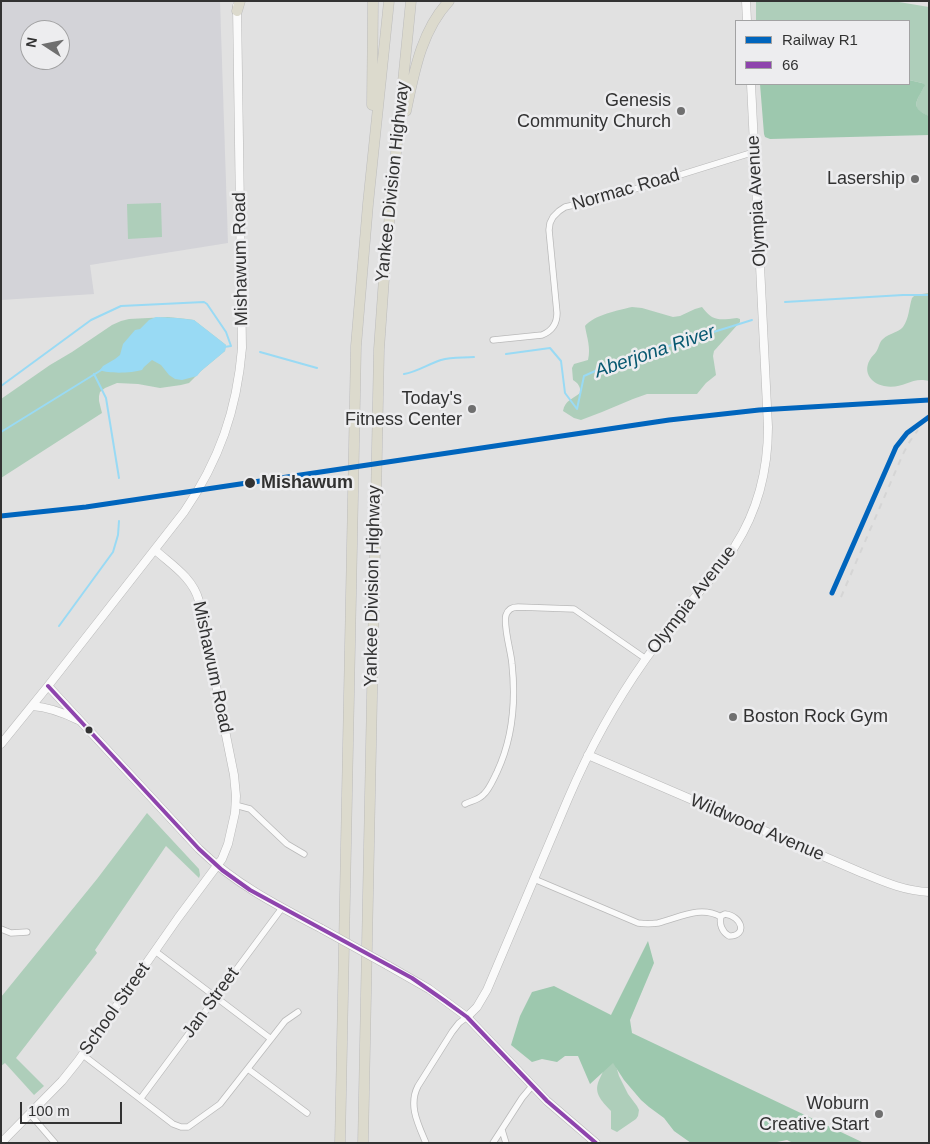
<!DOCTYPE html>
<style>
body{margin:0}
#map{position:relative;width:930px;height:1144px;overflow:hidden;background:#e1e1e1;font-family:Arial,sans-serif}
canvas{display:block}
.frame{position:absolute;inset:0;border:2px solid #323232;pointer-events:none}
.legend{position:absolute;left:735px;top:20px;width:175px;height:65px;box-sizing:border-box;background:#ededef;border:1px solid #a2a2a3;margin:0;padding:6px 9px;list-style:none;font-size:15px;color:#323232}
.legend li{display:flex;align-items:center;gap:10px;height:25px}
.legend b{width:25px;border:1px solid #a2a2a3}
.north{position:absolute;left:20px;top:20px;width:50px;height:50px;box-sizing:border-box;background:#ededef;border:1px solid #a2a2a3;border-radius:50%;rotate:281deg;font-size:14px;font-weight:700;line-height:20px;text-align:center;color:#323232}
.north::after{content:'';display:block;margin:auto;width:18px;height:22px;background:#6f6f6f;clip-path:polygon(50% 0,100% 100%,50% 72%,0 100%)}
.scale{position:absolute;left:20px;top:1102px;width:102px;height:22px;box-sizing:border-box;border:2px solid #323232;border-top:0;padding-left:6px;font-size:15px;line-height:18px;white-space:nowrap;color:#323232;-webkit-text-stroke:4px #ededef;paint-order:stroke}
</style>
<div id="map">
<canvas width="930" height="1144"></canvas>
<div class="frame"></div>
<ul class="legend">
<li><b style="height:6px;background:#0065bd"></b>Railway R1</li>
<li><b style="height:6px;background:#8e44ad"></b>66</li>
</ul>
<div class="north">N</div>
<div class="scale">100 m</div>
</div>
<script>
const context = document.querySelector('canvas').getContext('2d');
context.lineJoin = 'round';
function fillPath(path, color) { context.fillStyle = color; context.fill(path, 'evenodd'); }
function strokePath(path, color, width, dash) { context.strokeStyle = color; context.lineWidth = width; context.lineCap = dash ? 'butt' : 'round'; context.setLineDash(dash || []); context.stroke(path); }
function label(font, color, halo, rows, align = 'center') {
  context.font = font + ' Arial,sans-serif'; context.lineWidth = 5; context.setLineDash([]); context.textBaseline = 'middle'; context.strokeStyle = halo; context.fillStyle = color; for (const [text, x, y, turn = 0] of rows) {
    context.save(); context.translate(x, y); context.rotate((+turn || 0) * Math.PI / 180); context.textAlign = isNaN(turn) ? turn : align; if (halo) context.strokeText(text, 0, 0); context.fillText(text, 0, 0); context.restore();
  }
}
fillPath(new Path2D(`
 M1,1h219l8,242 -138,22 4,29 -93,6zM30,30h30v30h-30z`), '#d3d3d8');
fillPath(new Path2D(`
 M756,1h137l36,6v109c-19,-7 -13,-15 -5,-29l-2,-4 -13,-3v-59h-153z
 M161,203l1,34 -34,2 -1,-35z
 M929,293v88c-18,-5 -26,9 -45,5 -14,-3 -22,-15 -13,-28 1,-2 4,-4 5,-6 3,-4 3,-10 7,-13 6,-6 15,-6 20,-12 6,-8 6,-20 9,-29l3,-3z
 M632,307l10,1 31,9 7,-1 15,-7 7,-2c11,15 18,13 35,11l3,1v3l-26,29 -1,5 3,19 -10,8 -9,11h-50l-14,5 -31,13 -21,8 -7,-2 -11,-7c2,-11 10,-12 17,-18 1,-6 -2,-10 -7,-13l-1,-12 2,-4 14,-4c3,-12 -1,-22 -3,-34 9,-11 34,-16 47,-19z
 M168,317l19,2 7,1 32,25 -1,6 -24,20 -12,12 -8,2 -21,3 -22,-4 -21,-1 -12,5 -5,4 -1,4v5l3,12 -101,65v-79l49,-34 22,-13 40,-27 9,-4 8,-2z
 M147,813l52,56 1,6 -1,3 -33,-32 -71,104 2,3 -81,105 28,28 -10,9 -29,-32 -4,3v-69l96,-118z
 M601,1047l15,19 3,10 9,18 9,12 2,4 -1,6 -2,3 -19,13 -6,-3v-18c-7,-8 -17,-16 -13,-28 1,-4 4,-8 5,-12 2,-6 -1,-17 -2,-24z`), '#aeceba');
fillPath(new Path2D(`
 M909,80l13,3 3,2c-7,15 -17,22 4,31v19l-159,4 -5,-2 -1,-3 -4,-50h149z
 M648,941l6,22 -24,57 2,13 232,110h-71l-6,-3 -15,3h-81l-17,-12 -10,-13 -15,-11 -8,-7 -17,-20 -11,-17 -23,21 -12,-28h-13l-8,6 -15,-3 -10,3 -21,-17 9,-29 12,-24 22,-6 57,29z`), '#9dc8ae');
fillPath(new Path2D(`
 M156,317l21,1 17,2 32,25 -1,6 -24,20 -4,5 -15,4 -7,-1 -6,-4 -8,-10 -9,-5 -8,7 -2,3c-10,3 -33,4 -42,0l3,-4 12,-7 5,-4 3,-11 12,-14 5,-1 9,-9z`), '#99daf4');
strokePath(new Path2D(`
 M785,302l118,-7h26
 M260,352l57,16
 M506,354l44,-6 11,13 4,32 12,16 7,-33 27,-12 141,-44
 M94,374l12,24 13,80
 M404,374c13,-2 24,-10 37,-14 11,-3 22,-2 33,-3
 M1,386l90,-66 30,-14 83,-4 3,2 19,28 5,14 -7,1
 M1,432l102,-63
 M59,626l54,-74 5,-17 1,-14`), '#99daf4', 2);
const street = new Path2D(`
 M493,340l49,-5c10,-4 15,-11 15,-22l-8,-83 1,-7 3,-6 6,-6 6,-4 44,-10 145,-45
 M465,804c6,-3 13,-4 18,-9 6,-5 10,-15 14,-23 16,-34 19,-70 15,-108 -1,-13 -9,-38 -6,-49 2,-6 6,-8 12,-8l56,2 72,50
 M235,805l15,4 37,35 17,10
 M534,879l104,44c7,1 13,1 20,0 21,-5 42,-18 63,-6
 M725,914c17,2 23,22 4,22 -7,-4 -10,-12 -8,-20z
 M1,929l10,4 16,-1
 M155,951l116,88
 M83,1055l90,69 8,3h7l32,-23 65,-83 13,-9
 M248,1069l59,44
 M141,1098l141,-190
 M30,1114l25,29
 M502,1130l4,13
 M426,1143c-8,-19 -18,-38 -8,-57l34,-54 7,-9 8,-6
 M493,1143l29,-45 10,-12`);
const secondary = new Path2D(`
 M746,1l1,20
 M48,686l151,163c36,35 79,57 123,80
 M32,706c16,1 32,7 46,14
 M1,744l47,-58 136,-174c35,-51 53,-102 58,-164l-5,-342
 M588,755l272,117c22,9 44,19 69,20
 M387,965l42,24 38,28 80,84 49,42
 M467,1017l10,-10 10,-17 81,-191c21,-49 46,-95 77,-139 17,-24 36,-46 55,-69 12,-14 26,-28 35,-45 23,-36 33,-77 33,-119l-17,-343
 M1,1143l61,-62 16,-20 100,-143 44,-59 6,-15 7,-31 1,-17 -2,-21 -35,-174c-6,-23 -27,-36 -44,-51`);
const highway = new Path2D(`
 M237,11l3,-10
 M372,105l1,-104
 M406,111c8,-38 15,-80 43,-110
 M340,1143l16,-797 12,-142 21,-203
 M363,1143l16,-794 6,-85 26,-263`);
strokePath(street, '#b9b9b9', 7);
strokePath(secondary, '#b9b9b9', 9);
strokePath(highway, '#bcbcbc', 11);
strokePath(street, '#fafafa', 5.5);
strokePath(secondary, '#fafafa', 8);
strokePath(highway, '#dcdacd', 10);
strokePath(new Path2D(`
 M832,593l64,-146 11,-14 22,-16
 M841,597l62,-143 7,-13 8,-11`), '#d5d5d5', 2, [6, 6]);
const secondaryBridge = new Path2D(`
 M322,929l65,36`);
strokePath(secondaryBridge, '#b9b9b9', 9, []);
strokePath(secondaryBridge, '#fafafa', 8);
strokePath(new Path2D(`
 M48,686l151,163 23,21 28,20 162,88 33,23 22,16 80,84 49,42`), '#8e44ad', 4);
strokePath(new Path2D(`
 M1,516l85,-9 583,-87 90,-10 170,-10
 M832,593l64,-146 11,-14 22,-16`), '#0065bd', 5);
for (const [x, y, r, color] of [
 [681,111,5,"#6f6f6f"],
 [915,179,5,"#6f6f6f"],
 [472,409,5,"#6f6f6f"],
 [250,483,6,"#323232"],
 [733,717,5,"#6f6f6f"],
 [89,730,4.5,"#323232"],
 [879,1114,5,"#6f6f6f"]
]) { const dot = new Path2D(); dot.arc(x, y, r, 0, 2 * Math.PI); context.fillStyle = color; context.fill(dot); strokePath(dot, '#ededef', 2); }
label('18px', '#323232', '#ededef', [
 ["Genesis",671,101],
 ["Community Church",671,122],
 ["Lasership",905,179],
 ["Today's",462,399],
 ["Fitness Center",462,420],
 ["Boston Rock Gym",743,717,"left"],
 ["Woburn",869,1104],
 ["Creative Start",869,1125]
], 'right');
label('18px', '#323232', '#ededef', [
 ["Yankee Division Highway",393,182,-84],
 ["Normac Road",626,190,-16],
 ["Olympia Avenue",757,201,-93],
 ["Mishawum Road",241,259,-91],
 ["Yankee Division Highway",373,586,-89],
 ["Olympia Avenue",692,600,-52],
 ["Mishawum Road",212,667,78],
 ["Wildwood Avenue",757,828,23],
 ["Jan Street",211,1003,-54],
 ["School Street",115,1009,-55]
]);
label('bold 18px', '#323232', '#ededef', [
 ["Mishawum",261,483]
], 'left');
label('italic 19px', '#075870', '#ededef', [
 ["Aberjona River",655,352,-19]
]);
</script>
